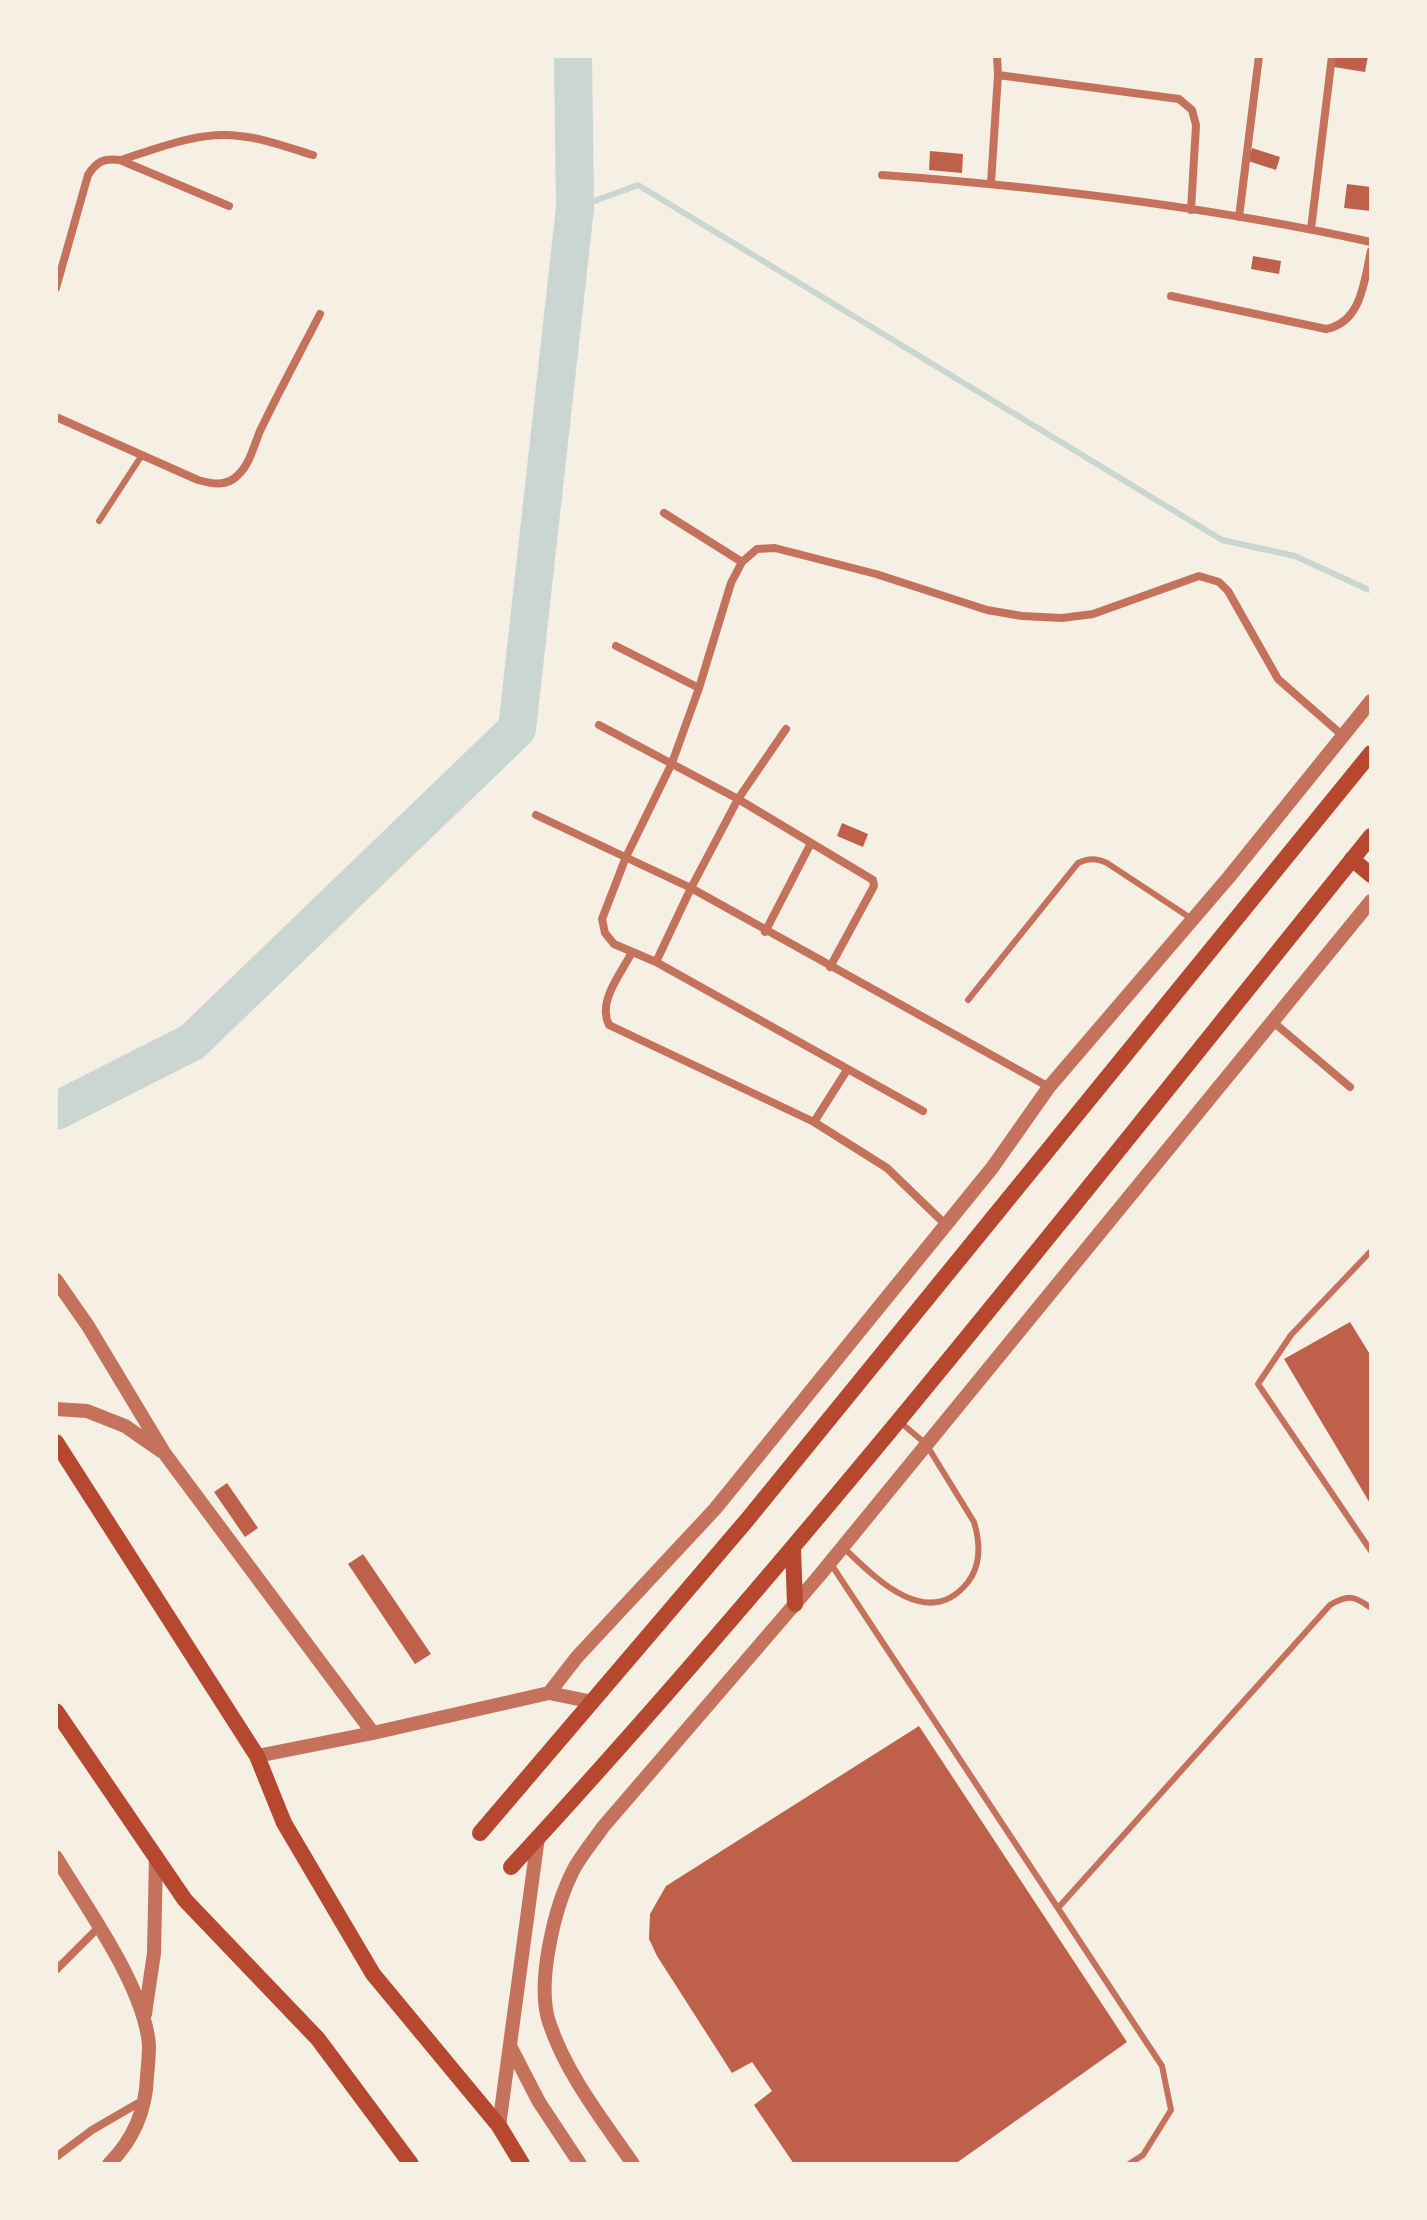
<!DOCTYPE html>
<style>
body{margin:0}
#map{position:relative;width:1427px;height:2220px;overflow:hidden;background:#f6efe4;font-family:"DejaVu Sans",sans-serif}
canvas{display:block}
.frame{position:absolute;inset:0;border:58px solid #f6efe4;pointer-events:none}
</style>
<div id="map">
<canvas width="1427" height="2220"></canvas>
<div class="frame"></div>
</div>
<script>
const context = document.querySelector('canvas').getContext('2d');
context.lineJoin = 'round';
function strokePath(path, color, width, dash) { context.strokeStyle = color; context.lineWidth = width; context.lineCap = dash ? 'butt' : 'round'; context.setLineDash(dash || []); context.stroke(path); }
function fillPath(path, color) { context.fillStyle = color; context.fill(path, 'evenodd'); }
strokePath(new Path2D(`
 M575,208l63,-23 584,355 73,16 76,35`), '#c9d6d2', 6);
strokePath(new Path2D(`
 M56,1111l136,-69 325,-313 58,-521 -2,-152`), '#c9d6d2', 38);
fillPath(new Path2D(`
 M1335,56h33l-3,16 -31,-5z
 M1252,148l28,9 -4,13 -28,-9z
 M930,151l33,3 -1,19 -33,-3z
 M1347,184l24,3v24l-27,-3z
 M1253,256l28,5 -2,13 -28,-5z
 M842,823l26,11 -5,13 -26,-11z
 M1350,1322l21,34v149l-87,-146z
 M227,1483l31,45 -13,9 -31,-45z
 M363,1554l68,100 -16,10 -67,-100z
 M919,1726l208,316 -172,122h-161l-40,-59 18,-14 -20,-29 -20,11 -75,-117 -8,-17 1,-25 16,-28z`), '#bf614a');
strokePath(new Path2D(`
 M99,521l43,-66
 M968,1000l110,-137c11,-5 18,-5 29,0l85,56
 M1371,1251l-80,84 -33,49 113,167
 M843,1547c31,30 85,86 125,35 13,-17 12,-40 6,-60l-48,-78 -26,-22
 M831,1564l331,502 9,44 -28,45 -14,9
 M1058,1908l272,-303c18,-11 25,-9 41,3`), '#c5725c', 6);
strokePath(new Path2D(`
 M998,75l181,24 13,11 4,15 -5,85
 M121,160c37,-12 78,-29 118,-24 25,2 50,12 74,19
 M882,175c164,12 329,32 489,67
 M991,183l7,-108 -1,-19
 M1239,217l20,-161
 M1311,229l21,-173
 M56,288l32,-113c9,-14 16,-17 32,-15l109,46
 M1171,296l155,33c36,-7 38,-48 45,-78
 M56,417l142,63c14,4 29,7 40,-5 12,-11 16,-30 22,-44 19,-40 40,-78 60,-117
 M664,513l78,49
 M616,646l83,42
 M599,725l139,74 135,81 1,6 -44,81
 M536,815l155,73 358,199
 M765,932l45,-87
 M632,952c-11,22 -35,49 -23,73l205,97 73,46 59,57
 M656,962l35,-74 47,-89 48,-70
 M1272,1021l78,66
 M923,1111l-267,-149 -42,-18 -9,-11 -3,-14 24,-62 46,-94 27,-75 32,-105 11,-21 15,-13 18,-1 101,26 111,36 35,6 40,2 31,-4 106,-38 20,6 9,9 50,88 64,56
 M814,1122l33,-52
 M56,1970l42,-42
 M56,2157l36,-27 50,-29`), '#c5725c', 8);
strokePath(new Path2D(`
 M56,1280l32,46 77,128 208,279
 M56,1409l31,2 38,15 36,25
 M549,1693l28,-36 138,-148 277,-341 57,-81 180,-210 142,-176
 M257,1756l116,-23 176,-40 44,9
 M56,1857c31,52 88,129 93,188 0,10 -1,21 -2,31 -1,35 -13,63 -38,88
 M145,2014l9,-61 2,-97
 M510,2046l29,56 41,62
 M499,2126l39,-289
 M633,2164c-31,-45 -67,-90 -84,-142 -13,-40 6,-118 26,-155 8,-14 19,-27 28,-40l216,-251 552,-675`), '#c5725c', 14);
strokePath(new Path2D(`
 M1352,859l19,16
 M56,1442l201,314 27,67 89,151 126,152 23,38
 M793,1549l2,55
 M56,1711l129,189 133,139 93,125
 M480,1833l267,-313 624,-767
 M511,1867c304,-329 579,-683 860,-1031`), '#b5482f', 16);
</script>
